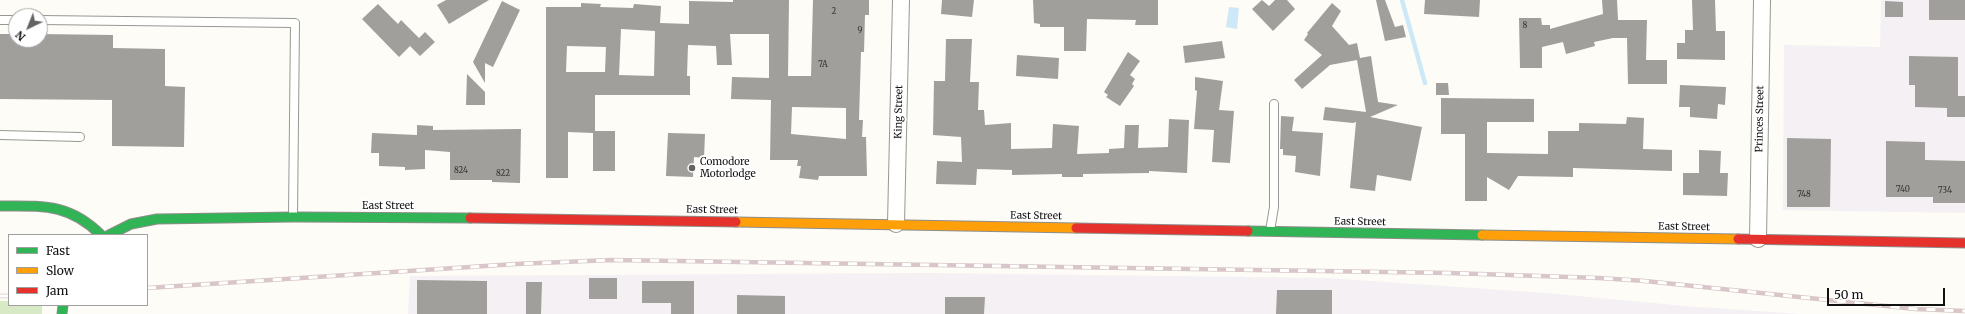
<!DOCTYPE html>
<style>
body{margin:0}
#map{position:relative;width:1965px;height:314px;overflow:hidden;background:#fdfcf7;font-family:Merriweather,serif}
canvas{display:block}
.legend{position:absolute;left:8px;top:234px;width:140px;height:72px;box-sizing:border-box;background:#fff;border:1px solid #a0a0a0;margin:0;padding:5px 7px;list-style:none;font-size:12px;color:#111}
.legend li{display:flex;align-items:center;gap:8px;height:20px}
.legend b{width:20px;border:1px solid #a0a0a0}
.north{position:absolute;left:8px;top:8px;width:40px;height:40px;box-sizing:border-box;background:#fff;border:1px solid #a0a0a0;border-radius:50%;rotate:223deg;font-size:11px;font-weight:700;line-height:16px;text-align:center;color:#111}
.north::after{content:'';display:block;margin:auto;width:14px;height:18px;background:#646362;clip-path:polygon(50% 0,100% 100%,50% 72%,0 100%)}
.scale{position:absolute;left:1827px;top:288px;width:118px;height:18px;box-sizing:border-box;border:2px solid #111;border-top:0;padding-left:5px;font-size:12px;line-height:14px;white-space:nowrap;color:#111;-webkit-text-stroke:3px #fff;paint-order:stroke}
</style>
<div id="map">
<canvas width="1965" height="314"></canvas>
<ul class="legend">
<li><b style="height:5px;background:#30b455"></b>Fast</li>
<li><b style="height:5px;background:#ff9f0a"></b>Slow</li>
<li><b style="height:5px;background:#e5322d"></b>Jam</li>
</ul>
<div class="north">N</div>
<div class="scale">50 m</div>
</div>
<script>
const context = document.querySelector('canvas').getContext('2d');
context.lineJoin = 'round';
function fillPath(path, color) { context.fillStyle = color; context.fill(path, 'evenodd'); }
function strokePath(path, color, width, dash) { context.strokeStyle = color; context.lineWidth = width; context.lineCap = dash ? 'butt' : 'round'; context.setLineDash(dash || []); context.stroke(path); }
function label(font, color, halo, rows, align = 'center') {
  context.font = font + ' Merriweather,serif'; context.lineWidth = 4; context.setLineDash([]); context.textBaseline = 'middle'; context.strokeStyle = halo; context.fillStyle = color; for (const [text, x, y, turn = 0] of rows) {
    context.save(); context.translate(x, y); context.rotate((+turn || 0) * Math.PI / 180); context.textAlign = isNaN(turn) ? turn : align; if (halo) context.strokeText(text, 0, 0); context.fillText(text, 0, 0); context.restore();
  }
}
fillPath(new Path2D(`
 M1881,0h84v213l-182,-3 1,-165 96,2z
 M927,273l400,5 219,15 139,13 115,8h-1392l2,-38z`), '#f5f0f3');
fillPath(new Path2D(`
 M0,301h9v4h33v9h-42z`), '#d8eac5');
fillPath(new Path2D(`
 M1229,7l10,1 -2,21 -11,-2z`), '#cde8f7');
strokePath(new Path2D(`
 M1402,0l23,83`), '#cde8f7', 4.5);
fillPath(new Path2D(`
 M446,0h43l-40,24 -12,-19z
 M733,0h56l-1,76h23l2,-76h56v15h-4l-1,37h-3l-2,68h4l-1,17h4l1,39h-48l-1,4 -19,-2 2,-12h-4l1,-6h-28l1,-60 -40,-1 1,-22 37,1v-44h-39l2,31h-15l-1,-19 -28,-1 -1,31h3v19h-95v36h20v40h-22v-38l-25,-1v46h-22v-171h35v-4l20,1 -1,3 33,1 1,-4 27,2 -1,17 29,1v-23l44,1zM621,29l34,2 -1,45 -35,-1zM567,46l39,1 -1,25h-39zM792,107l54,1v31l-55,-5z
 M942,0h32l-2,17 -31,-3z
 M1033,0h125v25h-23l1,-5 -49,-1 -1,32h-22v-24h-24v-3l-6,-1z
 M1262,0l7,6 6,-6h12l8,9 -22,22 -21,-22z
 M1376,0h9l10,27 8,-2 3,12 -21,4z
 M1425,0h55l-1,17 -55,-3z
 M1602,0h15l1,20h29l-1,40h21v24h-39l-1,-46h-14l-19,4 1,4 -29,8 -3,-12 -21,5v21h-22l-1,-50h22l1,7h8v4l53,-15z
 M1692,0h23l1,31h9v29l-48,-1v-16h8v-13h8z
 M1929,0h36v20h-36z
 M502,1l18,9 -27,57 -8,-4v20l-12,-21z
 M1885,1l18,1v15h-18z
 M1332,3l9,8 -9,15 17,19 8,-2 3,15 11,-2 7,46 20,3 -28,12 52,10 -11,54 -34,-6 -2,16 -25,-3 6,-66 -3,1 -30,-3 2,-13 41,5 -9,-52 -27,5 -28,24 -8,-9 28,-25 -18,-15 4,-6 -1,-1z
 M378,4l20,20 3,-4 18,18 6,-6 10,10 -15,14 -10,-10 -11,11 -37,-38z
 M0,34h16v6h24v-6l73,1v13l52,1v37l20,1 -1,60 -72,-1v-46l-112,-1z
 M946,39h26l-2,43h9l-1,28h6l1,15 26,-2v26l41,-1 1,-24 26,2 -2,28 32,-1v-4l15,-1 1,-23h14l-1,23 30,-1 1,-28 20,1 -2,53 -38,-2v2l-66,1v3h-21v-3l-50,1v-5l-35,-1 -1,16 -40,-1 1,-23 25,1 -1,-25 -28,-2 1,-54h11z
 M1222,41l3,17 -40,5 -2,-17z
 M1128,52l12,9 -10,14 5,4 -3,5 2,2 -14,20 -14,-9 2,-2 -4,-3z
 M1017,55l42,3 -1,21 -42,-3z
 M1909,56l49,1v39h7v21h-18v-9l-32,-1v-22h-6z
 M467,74l18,18v13h-19z
 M1195,77l28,4 -4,29 15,1 -4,52 -18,-1 2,-32 -20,-1 3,-38 -2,-1z
 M1436,83h12l1,12h-13z
 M1680,85l46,2 -1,18 -7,-1 -1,15 -27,-2v-10h-11z
 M1441,98l93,1v23h-47v31l61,1v-23h31v-8l47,1 1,-7 17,1 -1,31 29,1v21l-99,-3v9l-55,-1 -9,14 -22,-13v24h-22v-67h-24z
 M1281,116l13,1 -2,14 31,2 -3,43 -25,-4 1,-16 -13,-1v-6h-3z
 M417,125l16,1v4l88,-1 -1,54 -28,-1v-2h-42v-28l-25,-2v19l-20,1v-3l-26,-1v-13h-8l1,-20 45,2z
 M668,133l37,1 -1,24 -10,-1 -1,20 -27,-1z
 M1787,138l44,1 -1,68h-43z
 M1886,141l39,1v18l40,1v42h-32v-6h-47z
 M1699,150l22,1 -1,22h8l-1,23 -44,-1v-22h16z
 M589,278h28v21h-28z
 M417,280l70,1v33h-70z
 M642,281h52v33h-23v-11h-29z
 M526,282h16l-1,32h-15z
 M1277,290h55v24h-56z
 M737,295l48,1v18h-48z
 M945,297h40l-1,17h-39z`), '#a19f9c');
const lane = new Path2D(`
 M0,20h16
 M40,20l255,3 -2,193
 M0,135l80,2
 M1270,231l4,-24v-103`);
const street = new Path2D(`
 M896,224l5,-224
 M1758,239l4,-239`);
const fast = new Path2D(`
 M0,206c42,0 69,-3 101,29
 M1248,231l234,4
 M109,235l22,-11 26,-5 136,-2 177,1
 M62,314l1,-9`);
const slow = new Path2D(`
 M736,222l340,6
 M1482,235l256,4`);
const jam = new Path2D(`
 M470,218l266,4
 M1076,228l172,3
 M1738,239l227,4`);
strokePath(lane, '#979795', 10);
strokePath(street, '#979795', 18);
strokePath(fast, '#8e8d8b', 11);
strokePath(slow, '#8e8d8b', 11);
strokePath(jam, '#8e8d8b', 11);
strokePath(lane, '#fffffe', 8);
strokePath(street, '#fffffe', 16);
strokePath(fast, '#30b455', 9);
strokePath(slow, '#ff9f0a', 9);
strokePath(jam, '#e5322d', 9);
const rail = new Path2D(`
 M147,288l369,-24 96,-4 837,13 150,5 46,3 270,28 50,2
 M0,296h9`);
strokePath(rail, '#d9c6c7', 4.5);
strokePath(rail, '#fff', 3, [9]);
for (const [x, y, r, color] of [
 [692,168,4,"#646362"]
]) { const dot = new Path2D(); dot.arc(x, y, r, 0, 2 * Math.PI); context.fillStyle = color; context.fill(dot); strokePath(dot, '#fff', 1.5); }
label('8px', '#353434', null, [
 ["2",834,12],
 ["8",1525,26],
 ["9",860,31],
 ["7A",823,65],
 ["824",461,171],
 ["822",503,174],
 ["740",1903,190],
 ["734",1945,191],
 ["748",1804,195]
]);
label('10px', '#111', '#fff', [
 ["King Street",899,112,-89],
 ["Princes Street",1760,119,-89],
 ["East Street",388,206],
 ["East Street",712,210,1],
 ["East Street",1036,216,1],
 ["East Street",1360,222,1],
 ["East Street",1684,227,1]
]);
label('10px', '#111', '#fff', [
 ["Comodore",700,162],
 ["Motorlodge",700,174]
], 'left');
</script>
